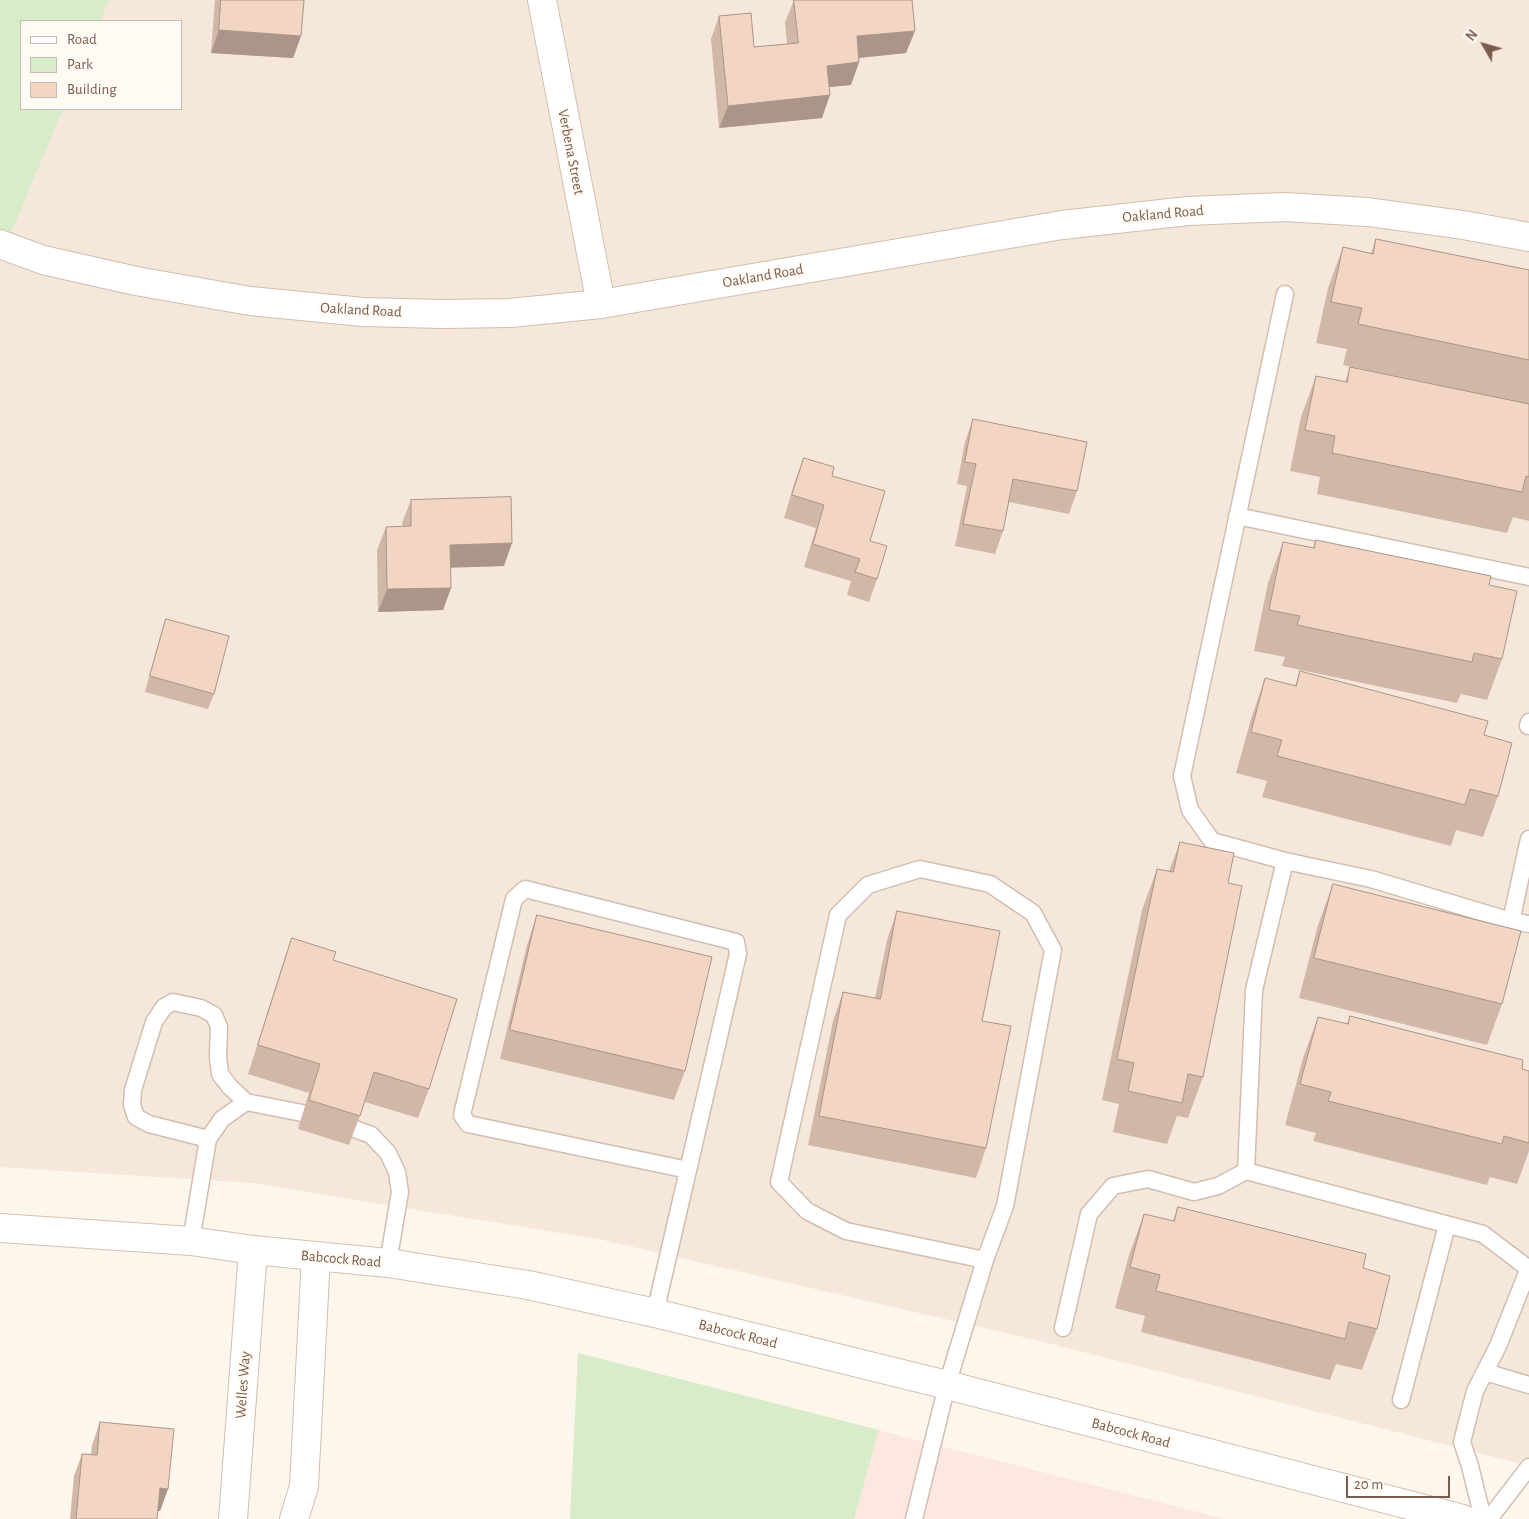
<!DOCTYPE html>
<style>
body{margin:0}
#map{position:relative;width:1529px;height:1519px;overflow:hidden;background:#fdf6ec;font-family:"Alegreya Sans",sans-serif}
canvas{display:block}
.legend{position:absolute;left:20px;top:20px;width:162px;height:90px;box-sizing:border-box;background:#fffaf3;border:1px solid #cabbb1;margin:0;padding:6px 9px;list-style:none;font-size:15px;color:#7a5c4d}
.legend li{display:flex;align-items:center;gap:10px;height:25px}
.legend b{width:25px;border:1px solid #cabbb1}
.north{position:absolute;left:1459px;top:20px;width:50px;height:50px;-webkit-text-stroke:4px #fffaf3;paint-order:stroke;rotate:308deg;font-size:14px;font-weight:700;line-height:20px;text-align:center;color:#7a5c4d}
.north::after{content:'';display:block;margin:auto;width:18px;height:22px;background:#7a5c4d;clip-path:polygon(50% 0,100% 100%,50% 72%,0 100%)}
.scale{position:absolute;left:1346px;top:1476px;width:104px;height:22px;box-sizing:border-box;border:2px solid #7a5c4d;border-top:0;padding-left:6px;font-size:15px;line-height:18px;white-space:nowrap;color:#7a5c4d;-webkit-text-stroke:4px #fffaf3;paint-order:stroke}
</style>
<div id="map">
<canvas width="1529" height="1519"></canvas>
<ul class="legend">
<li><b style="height:6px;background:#fff"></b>Road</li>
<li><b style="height:14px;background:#d8ecc9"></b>Park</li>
<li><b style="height:14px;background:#f3d5c3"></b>Building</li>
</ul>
<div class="north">N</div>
<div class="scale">20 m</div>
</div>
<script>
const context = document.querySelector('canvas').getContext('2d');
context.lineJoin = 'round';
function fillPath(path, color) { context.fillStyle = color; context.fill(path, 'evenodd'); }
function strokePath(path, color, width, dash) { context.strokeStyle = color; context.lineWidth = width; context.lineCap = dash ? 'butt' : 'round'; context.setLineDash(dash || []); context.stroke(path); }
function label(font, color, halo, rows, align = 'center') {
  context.font = font + ' "Alegreya Sans",sans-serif'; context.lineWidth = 5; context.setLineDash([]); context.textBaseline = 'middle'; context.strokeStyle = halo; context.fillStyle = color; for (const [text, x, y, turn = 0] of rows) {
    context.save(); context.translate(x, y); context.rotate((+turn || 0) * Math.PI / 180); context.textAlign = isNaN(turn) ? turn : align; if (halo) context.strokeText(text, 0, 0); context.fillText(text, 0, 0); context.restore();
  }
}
fillPath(new Path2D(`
 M0,0h1529v1466l-489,-125 -437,-101 -351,-57 -252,-16zM21,21h160v88h-160z`), '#f5e8da');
fillPath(new Path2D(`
 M578,1353l647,166h-655z`), '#fde8e0');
fillPath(new Path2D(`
 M0,0h109l-9,21h-79v88h42l-54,129 -9,-5z
 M578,1353l301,77 -25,89h-284z`), '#d8ecc9');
const lane = new Path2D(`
 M1285,294l-103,482 8,34 22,31 73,20 86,18 140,42 18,3
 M1237,516l292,61
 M1528,726l1,-4
 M1511,921l18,-82
 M355,1129l16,6 17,18 9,19 3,20 -12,71
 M208,1139l-59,-15 -13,-7 -4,-12 1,-15 21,-68 10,-15 9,-5 28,6 13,7 5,12 -1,30 2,17 10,13 16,15
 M1246,1171l8,-181 31,-129
 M191,1241l17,-102 14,-20 24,-17 56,11
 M655,1313l83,-359 -2,-12 -211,-53 -11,10 -52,216 6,9 220,46
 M1063,1328l26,-114 24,-28 35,-7 46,13 24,-6 28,-15 237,63 46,35
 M1485,1372l44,13
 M1401,1400l46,-175
 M914,1519l33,-134 38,-125 20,-54 48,-256 -20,-37 -43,-29 -70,-15 -52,16 -30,30 -59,267 28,29 39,20 139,29
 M1483,1519l-13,-53 -8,-24 13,-51 23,-45 31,-78
 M1489,1519l40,-52`);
const street = new Path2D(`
 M542,0l59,304
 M0,244l43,16 93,21 114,20 113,11 79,2 68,-1 91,-9 461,-79 126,-14 96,-4 84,5 95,13 66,12
 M233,1519l20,-269
 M294,1519l10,-33 12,-230`);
const secondary = new Path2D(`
 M0,1228l191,13 62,9 135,13 140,22 127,28 292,72 516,134`);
strokePath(lane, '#d1beb0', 19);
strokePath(street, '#d1beb0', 30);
strokePath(secondary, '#d6c0b0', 30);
strokePath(lane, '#fff', 16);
strokePath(street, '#fff', 28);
strokePath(secondary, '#fff', 28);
fillPath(new Path2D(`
 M215,0h89l-3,36 -8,22 -82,-5z
 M794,0l112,53 -47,5v4l-8,23 -22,2 -7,31 -103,10 -8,-89 8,-23 35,31 33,-3 -2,-22z
 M1376,239l153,31v134l-186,-39 4,-16 -31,-6 12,-55 15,-41 28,6z
 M1350,367l179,37v117l-16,-4 -6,16 -190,-39 3,-17 -30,-6 11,-54 15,-41 29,6z
 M973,419l104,72 -8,23 -60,-12 -6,29 -8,23 -40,-8 12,-60 -10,-2 8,-42z
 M804,458l28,18 38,65 7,38 -8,23 -22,-7 4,-14 -47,-14 12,-39 -32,-10 11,-37z
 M411,500l93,66 -53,1v21l-8,22 -65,2 -1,-62 9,-23h17l-1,-4z
 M1316,540l173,45 13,74 -15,41 -26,-6 -4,9 -175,-37 3,-9 -31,-6 14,-68 15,-41 30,6z
 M166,619l48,75 -6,15 -63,-17 16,-58z
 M1300,671l184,64 14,61 -15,41 -27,-7 -5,16 -189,-49 5,-16 -31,-8 15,-54 14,-41 30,8z
 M1180,842l48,41 -25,194 -15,41 -11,-2 -10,28 -54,-12 6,-28 -17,-4 40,-190 15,-41 12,2z
 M1333,884l169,120 -15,41 -188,-47 19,-73z
 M897,911l85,110 4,127 -10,30 -168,-33 25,-124 10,-29 32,6 12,-58z
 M537,915l148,156 -11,29 -174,-41 27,-114z
 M292,938l41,22 96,129 -11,29 -53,-16 -16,43 -51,-16 11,-36 -61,-19 34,-107z
 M1350,1016l179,55v80l-12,33 -27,-7 -3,8 -174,-44 3,-8 -31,-8 18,-67 15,-41 29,7z
 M1178,1207l185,61 14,61 -15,41 -26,-6 -6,16 -189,-48 4,-16 -30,-8 14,-53 15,-41 29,7z
 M100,1422l68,67 -8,22h-2l-1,8h-87l4,-43 8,-22 9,1 1,-10z`), '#d1b7a8');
fillPath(new Path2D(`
 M219,30l82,6 -8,22 -82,-5z
 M915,31l-9,22 -58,6 9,-23z
 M859,62l-8,23 -32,3 8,-22z
 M830,95l-8,23 -103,10 9,-22z
 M512,543l-8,23 -62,2 8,-23z
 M451,588l-8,22 -65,2 9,-23z
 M160,1488l8,1 -8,22 -9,-1z`), '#aa9588');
const building = new Path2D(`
 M221,0h83l-3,36 -82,-6z
 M794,0h118l3,31 -58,5 2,26 -32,4 3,29 -102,11 -9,-90 32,-3 3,34 44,-4z
 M1376,239l153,31v90l-171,-36 4,-16 -31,-6 12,-55 30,7z
 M1350,367l179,37v73l-3,-1 -4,16 -190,-39 3,-17 -30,-6 11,-54 31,6z
 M973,419l114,23 -10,49 -64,-12 -10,52 -40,-7 13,-60 -11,-2z
 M804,458l30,9 -2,9 53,15 -15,50 17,5 -10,33 -22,-7 5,-13 -47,-15 11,-39 -32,-10z
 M511,497l1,46 -62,2 1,43 -64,1 -1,-62 25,-1v-26z
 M1316,540l175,36 -2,9 28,6 -15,68 -28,-6 -2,9 -175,-37 3,-9 -31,-6 14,-68 31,6z
 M166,619l63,17 -15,58 -64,-18z
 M1300,671l188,50 -4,14 28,8 -14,53 -28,-7 -5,16 -188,-49 5,-16 -31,-8 14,-54 31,8z
 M1180,842l54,11 -6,30 14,3 -39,191 -15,-3 -6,29 -54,-12 6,-28 -17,-4 40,-190 16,3z
 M1333,884l188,47 -19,73 -188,-46z
 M897,911l103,20 -18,90 29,5 -25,122 -167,-32 24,-124 37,7z
 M537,915l175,42 -27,114 -175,-41z
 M292,938l44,14 -3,8 124,39 -28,90 -55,-17 -14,44 -51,-16 11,-36 -62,-19z
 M1350,1016l173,44 -1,9 7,2v72l-25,-7 -2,8 -174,-43 3,-9 -31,-8 18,-67 30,7z
 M1178,1207l188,47 -3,14 27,8 -13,53 -28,-7 -4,17 -189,-48 4,-16 -30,-8 14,-53 30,7z
 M100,1422l74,7 -6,60 -8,-1 -3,31h-81l6,-65 15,1z`);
fillPath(building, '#f3d5c3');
strokePath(building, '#aa9588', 1);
label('15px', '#7a5c4d', '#fffaf3', [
 ["Verbena Street",571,152,79],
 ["Oakland Road",1163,214,-5],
 ["Oakland Road",763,276,-10],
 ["Oakland Road",361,310,3],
 ["Babcock Road",341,1259,5],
 ["Babcock Road",738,1334,14],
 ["Welles Way",243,1385,-86],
 ["Babcock Road",1131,1433,15]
]);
</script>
